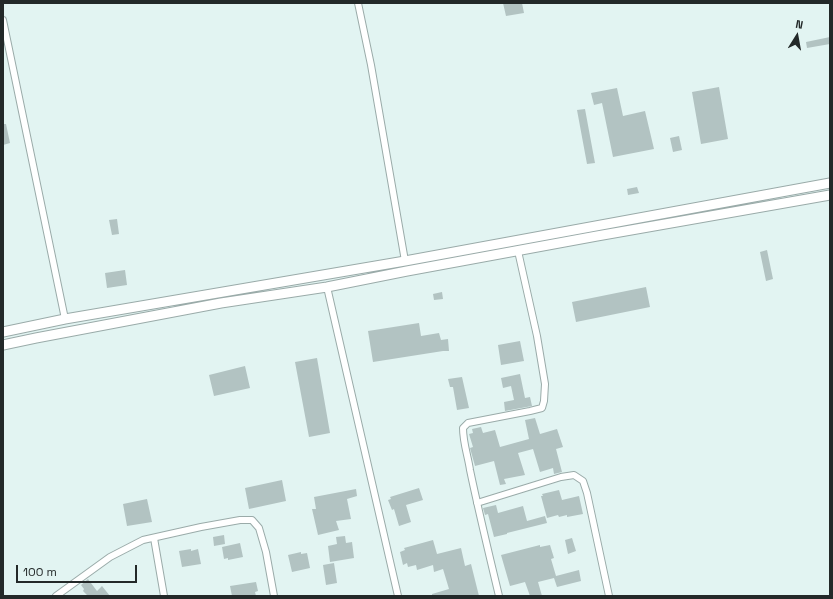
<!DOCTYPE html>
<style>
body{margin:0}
#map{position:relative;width:833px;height:599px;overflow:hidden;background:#e2f4f2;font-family:"Space Grotesk",sans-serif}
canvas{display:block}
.frame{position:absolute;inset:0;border:4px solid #232929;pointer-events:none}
.north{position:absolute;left:777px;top:16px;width:40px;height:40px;-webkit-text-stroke:3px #e2f4f2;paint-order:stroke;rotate:11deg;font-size:11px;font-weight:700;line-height:16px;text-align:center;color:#232929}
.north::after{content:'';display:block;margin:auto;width:14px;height:18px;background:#232929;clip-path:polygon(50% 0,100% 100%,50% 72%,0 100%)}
.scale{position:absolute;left:16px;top:565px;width:121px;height:18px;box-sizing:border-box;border:2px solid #232929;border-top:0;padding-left:5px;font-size:12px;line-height:14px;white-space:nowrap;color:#232929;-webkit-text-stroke:3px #e2f4f2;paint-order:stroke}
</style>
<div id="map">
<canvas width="833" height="599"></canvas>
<div class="frame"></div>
<div class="north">N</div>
<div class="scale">100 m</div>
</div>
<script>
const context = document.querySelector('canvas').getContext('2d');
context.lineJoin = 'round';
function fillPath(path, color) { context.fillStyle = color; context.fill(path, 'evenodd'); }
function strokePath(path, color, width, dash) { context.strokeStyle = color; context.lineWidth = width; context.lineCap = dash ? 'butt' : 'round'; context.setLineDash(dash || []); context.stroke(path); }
fillPath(new Path2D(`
 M503,3h19l2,10 -18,3z
 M830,37v7l-23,4 -1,-6z
 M719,87l9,52 -27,5 -9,-52z
 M617,88l6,28 22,-5 9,38 -41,8 -11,-54 -8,2 -3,-12z
 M585,109l10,54 -8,1 -10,-54z
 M3,124h3l4,19 -7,2z
 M679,136l3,14 -9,2 -3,-14z
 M637,187l2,6 -11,2 -1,-6z
 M117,219l2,15 -7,1 -3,-15z
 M767,250l6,29 -7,2 -6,-29z
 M125,270l2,15 -20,3 -2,-15z
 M646,287l4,20 -74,15 -4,-20z
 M442,292l1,7 -9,1 -1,-6z
 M419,323l2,13 18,-3 2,7 7,-1 1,12h-6l-70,11 -5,-31z
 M520,341l4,20 -23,4 -3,-20z
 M317,358l13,75 -21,4 -14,-75z
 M245,366l5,22 -36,8 -5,-21z
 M520,374l5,24 5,-1 2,9 -27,5 -1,-9 10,-2 -3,-14 -8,2 -2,-10z
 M462,377l7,31 -12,2 -4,-23h-3l-2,-8z
 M535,418l5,16 17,-5 6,18 -7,2 6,23 -8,2 -1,-6 -13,4 -7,-23 -15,4 7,22 -21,4 2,5 -6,1 -6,-24 -19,5 -5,-18 3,-1 -4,-13 4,-1 -1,-4 9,-2 2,6 12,-3 5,17 29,-8 -4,-19z
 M282,480l4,21 -37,8 -4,-21z
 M419,488l4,12 -17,5 5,17 -12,4 -5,-17 -2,1 -4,-10 3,-1 -1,-2z
 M356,489l1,7 -10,3 4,20 -15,2 3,9 -21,5 -6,-26h4l-2,-12z
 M559,490l3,10 17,-4 4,18 -16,3v-2l-8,2 -1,-2 -11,3 -6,-22h2l-1,-2z
 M147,499l5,23 -25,4 -4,-22z
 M496,505l2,8 25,-7 4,15 18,-5 2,7 -40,10v1l-13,3 -6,-23 -3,1 -2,-7z
 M224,535l1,9 -11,2 -1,-9z
 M345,536l1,7 6,-1 2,16 -24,4 -2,-16 9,-2 -1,-7z
 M572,538l4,13 -8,3 -3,-14z
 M433,540l4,14 24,-6 4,18 6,-2 8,32h-47v-2l17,-5 -6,-20 -9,3 -1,-7 -16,5 -1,-5 -8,2 -1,-4 -4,2 -3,-13 5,-2 -1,-2z
 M240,543l3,14 -15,3v-2l-4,1 -2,-12z
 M540,545v2l10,-2 4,13 -3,1 5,17 23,-6 2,11 -24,6 -3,-9 -16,4 4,14h-12l-5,-14 -15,4 -9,-31z
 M191,549v2l7,-2 3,15 -19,3 -3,-16z
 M301,552v2l6,-1 3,15 -18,4 -4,-17z
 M334,563l3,20 -11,2 -3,-20z
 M88,579l9,12 5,-5 8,10h-22l-5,-5 1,-2 -3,-4z
 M256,582l2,9 -3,1 1,4h-24l-2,-10z`), '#b2c3c2');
const street = new Path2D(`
 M358,3l13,62 34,196
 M3,20l62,299
 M327,287l71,309
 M477,503l84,-26 13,-2 9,6 4,12 22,103
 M154,538l10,58
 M56,596l54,-39 33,-17 58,-13 39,-7h12l7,8 7,24 8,44
 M499,596c-10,-42 -20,-83 -29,-126 -2,-14 -7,-27 -7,-42l5,-5 62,-12 12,-3 2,-7 1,-17 -8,-48 -19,-85`);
const secondary = new Path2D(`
 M3,332l62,-13 340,-58 425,-78
 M3,345l33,-7 185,-35 106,-16 80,-16 190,-35 233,-41`);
strokePath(street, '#9aaba9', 8);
strokePath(secondary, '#9aaba9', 11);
strokePath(street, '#fff', 6);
strokePath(secondary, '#fff', 9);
</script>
